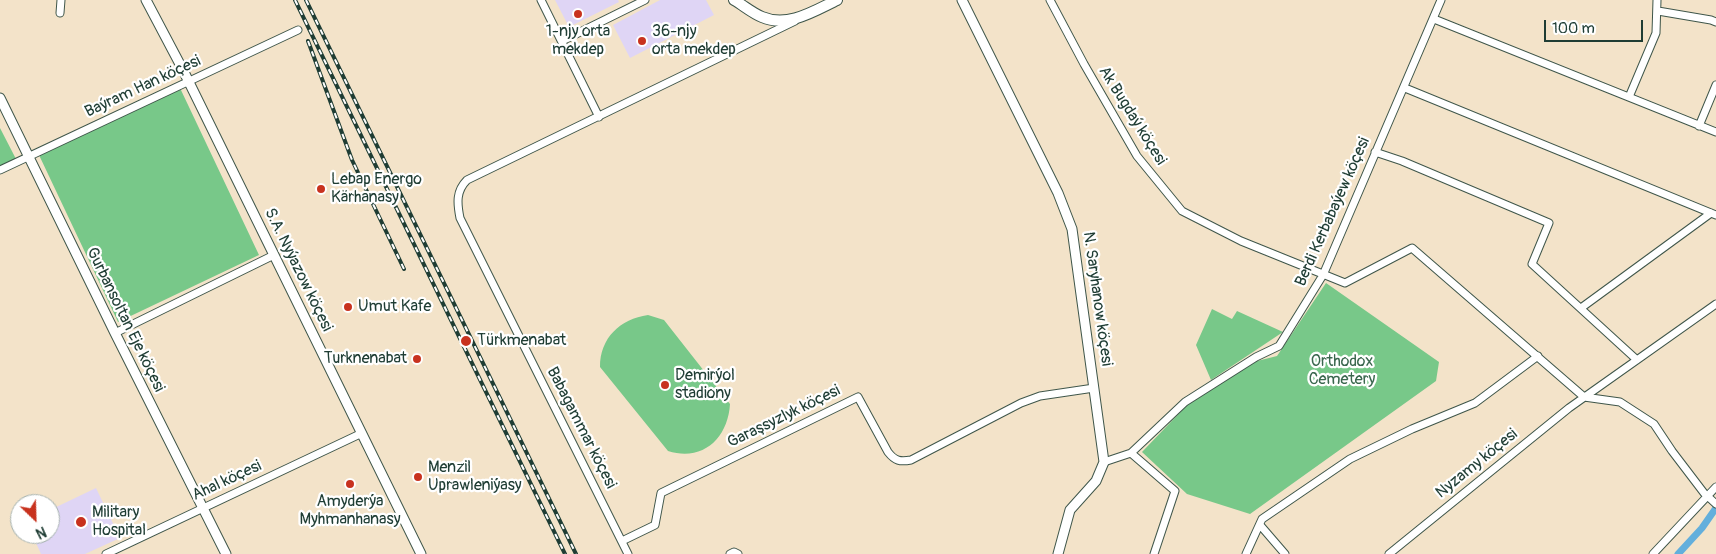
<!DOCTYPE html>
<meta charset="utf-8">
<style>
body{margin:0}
#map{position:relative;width:1716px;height:554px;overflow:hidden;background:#f3e3c9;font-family:Pangolin,sans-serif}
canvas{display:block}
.north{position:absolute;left:10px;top:494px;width:50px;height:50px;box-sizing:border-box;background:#fff;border:1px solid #a5b1ae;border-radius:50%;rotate:156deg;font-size:14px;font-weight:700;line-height:20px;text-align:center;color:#1f3d34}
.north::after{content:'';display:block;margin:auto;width:18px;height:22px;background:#c8321e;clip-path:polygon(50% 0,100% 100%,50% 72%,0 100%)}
.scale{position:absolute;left:1544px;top:20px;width:99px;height:22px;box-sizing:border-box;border:2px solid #1f3d34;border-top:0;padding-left:6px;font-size:15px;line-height:18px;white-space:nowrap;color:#1f3d34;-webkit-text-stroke:4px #fff;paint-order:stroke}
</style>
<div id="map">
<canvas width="1716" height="554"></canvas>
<div class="north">N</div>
<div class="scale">100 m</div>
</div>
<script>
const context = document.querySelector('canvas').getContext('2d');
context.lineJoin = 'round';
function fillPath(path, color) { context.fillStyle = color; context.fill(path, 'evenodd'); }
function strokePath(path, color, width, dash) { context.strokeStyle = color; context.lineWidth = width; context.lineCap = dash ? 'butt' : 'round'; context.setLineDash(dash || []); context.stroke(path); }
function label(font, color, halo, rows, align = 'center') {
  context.font = font + ' Pangolin,sans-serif'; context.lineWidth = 4.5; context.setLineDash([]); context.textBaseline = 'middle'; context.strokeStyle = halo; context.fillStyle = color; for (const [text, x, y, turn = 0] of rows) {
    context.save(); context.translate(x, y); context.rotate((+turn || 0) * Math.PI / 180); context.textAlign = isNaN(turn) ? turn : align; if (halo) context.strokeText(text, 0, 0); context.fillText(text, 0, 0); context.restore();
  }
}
fillPath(new Path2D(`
 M555,0h63l1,2 -50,25z
 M660,0h46l8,15 -84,43 -17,-33z
 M96,488l24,50 -35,16h-44l-9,-20h18v-24z`), '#dfd5f5');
fillPath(new Path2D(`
 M180,88l79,167 -141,67 -79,-167z
 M0,128l16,31 -16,8z
 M1326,283l113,79 -3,19 -186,133 -63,-20 -45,-42 47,-49 68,-42 20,-5z
 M1212,309l20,10 5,-8 46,21 -72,48 -15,-35z
 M648,315l16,5 66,84c-2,34 -27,58 -62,47l-68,-84c0,-29 20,-48 48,-52z`), '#78c889');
strokePath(new Path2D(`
 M1678,554l24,-26 14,-20`), '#63afdc', 7);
const street = new Path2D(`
 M541,0l58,117
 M1050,0l34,64 53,92 45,55 59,30 104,42 67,-35 172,149 36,5 34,22 18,27 32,42 12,11
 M1658,11l53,9 5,2
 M60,13l1,-13
 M1434,19l282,113
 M562,41l83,-41
 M1405,88l311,127
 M1629,97l27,-64 1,-33
 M1699,126l17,-41
 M1375,152l27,9 147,62 -17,41 105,96
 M0,170l298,-140
 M1581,308l130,-95
 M115,333l159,-78
 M1131,453l44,38 -21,63
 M1104,462l27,-9 54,-51 71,-45 23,-11 44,-71 118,-275
 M1260,525l25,29
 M622,541l33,-16 6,-32 197,-96 30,55c7,9 12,10 23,8l110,-57 19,-7 54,-8
 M106,554l254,-120
 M628,554l-168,-336c-3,-15 -4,-27 7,-38l328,-159
 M730,554l4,-2 4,2
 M1246,554l16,-35 88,-60 62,-30 63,-26 63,-47
 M1389,554l180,-146 147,-104
 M1653,554l63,-67`);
const secondary = new Path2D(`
 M146,0l37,70 238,484
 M962,0l96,193 14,36 32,233 -8,19 -26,29 -12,44
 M0,98l115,235 111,221`);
const primary = new Path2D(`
 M734,0c9,5 18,13 28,17 26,11 52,-6 75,-17`);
strokePath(street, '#3f564a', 9);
strokePath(secondary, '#3f564a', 11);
strokePath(primary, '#3f564a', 12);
strokePath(street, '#fff', 7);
strokePath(secondary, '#fff', 9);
strokePath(primary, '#fff', 10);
const rail = new Path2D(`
 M295,0l270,554
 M306,0l270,554
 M308,41l44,119 52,109`);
strokePath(rail, '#1f3d34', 4);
strokePath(rail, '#fff', 2, [5.5]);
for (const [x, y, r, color] of [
 [578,14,5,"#c8321e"],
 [642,41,5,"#c8321e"],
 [321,189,5,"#c8321e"],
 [348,307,5,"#c8321e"],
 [466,341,6,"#c8321e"],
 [417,359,5,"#c8321e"],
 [665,385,5,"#c8321e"],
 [418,477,5,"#c8321e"],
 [350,484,5,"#c8321e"],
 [81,522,6,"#c8321e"]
]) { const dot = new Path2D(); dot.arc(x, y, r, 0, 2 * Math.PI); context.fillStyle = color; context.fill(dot); strokePath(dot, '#fff', 2); }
label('16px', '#1f3d34', '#fff', [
 ["1-njy orta",578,32,"center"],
 ["mekdep",578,50,"center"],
 ["36-njy",652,32],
 ["orta mekdep",652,50],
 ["Lebap Energo",331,180],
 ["Kärhanasy",331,198],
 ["Umut Kafe",358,307],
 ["Türkmenabat",477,341],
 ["Turknenabat",407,359,"right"],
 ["Demirýol",675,376],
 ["stadiony",675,394],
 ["Menzil",428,468],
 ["Uprawleniýasy",428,486],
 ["Amyderýa",350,502,"center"],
 ["Myhmanhanasy",350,520,"center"],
 ["Military",92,513],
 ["Hospital",92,531]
], 'left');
label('16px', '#1f3d34', '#fff', [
 ["Baýram Han köçesi",143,87,-25],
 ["Ak Bugdaý köçesi",1132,116,58],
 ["Berdi Kerbabaýew köçesi",1333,212,-66],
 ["S.A. Nyýazow köçesi",298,270,64],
 ["N. Saryhanow köçesi",1097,299,82],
 ["Gurbansoltan Eje köçesi",125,320,64],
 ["Garaşsyzlyk köçesi",784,417,-26],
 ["Babagammar köçesi",581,428,63],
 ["Nyzamy köçesi",1477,464,-39],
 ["Ahal köçesi",227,481,-25]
]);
label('16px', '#3a674e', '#fff', [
 ["Orthodox",1342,362],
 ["Cemetery",1342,380]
]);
</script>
